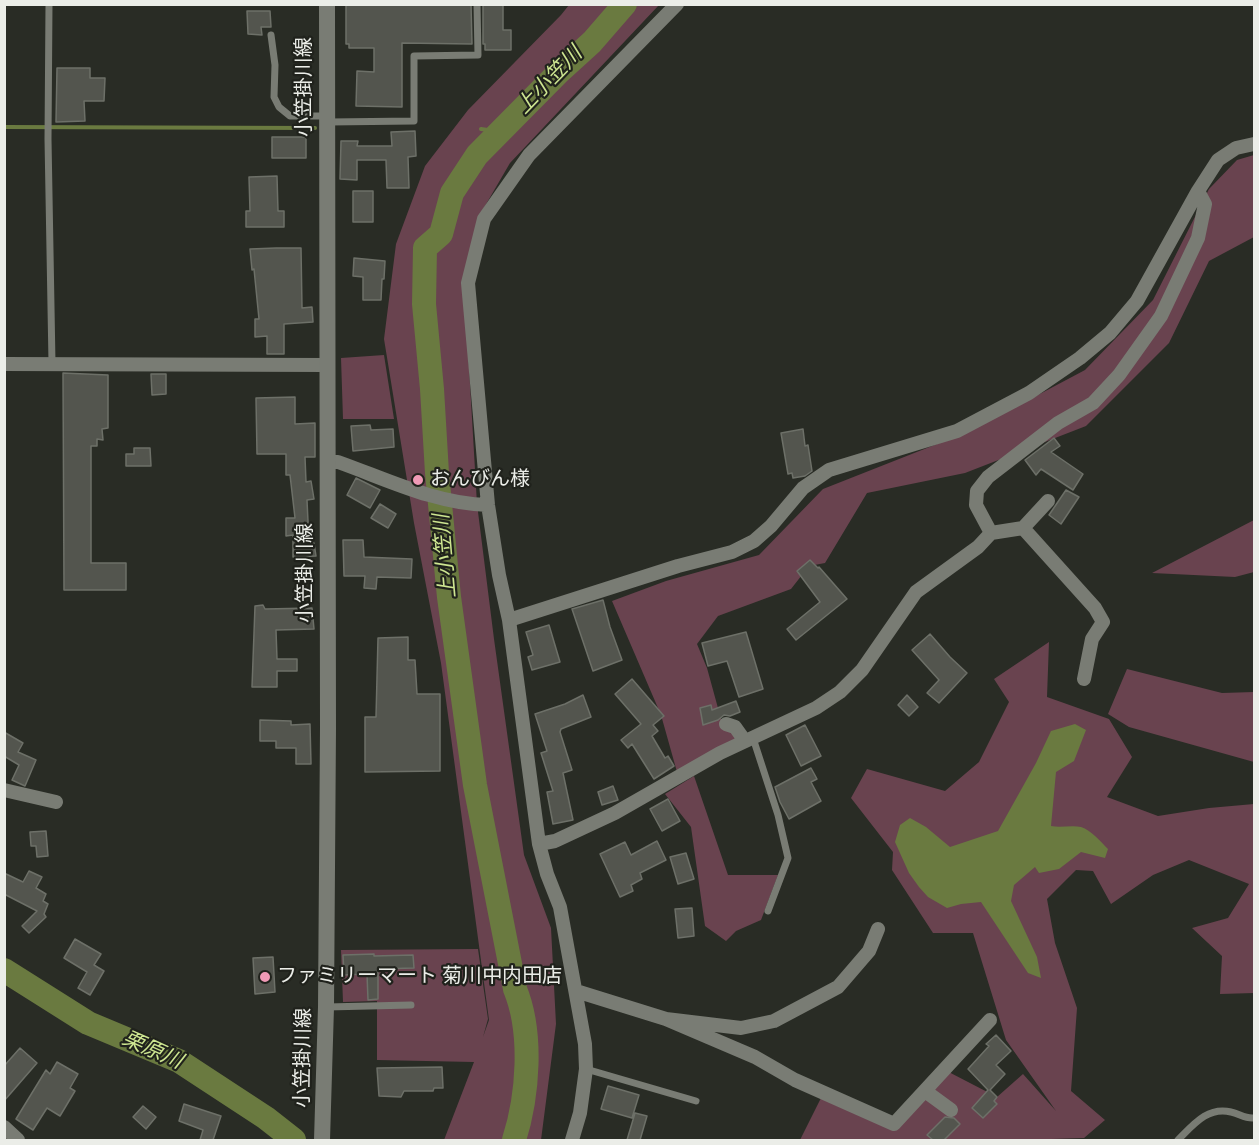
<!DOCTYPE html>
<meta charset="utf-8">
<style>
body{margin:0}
#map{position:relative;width:1259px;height:1145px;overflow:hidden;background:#292c25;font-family:Roboto,sans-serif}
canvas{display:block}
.frame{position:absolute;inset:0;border:6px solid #ebede8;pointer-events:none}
</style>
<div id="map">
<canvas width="1259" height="1145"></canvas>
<div class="frame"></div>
</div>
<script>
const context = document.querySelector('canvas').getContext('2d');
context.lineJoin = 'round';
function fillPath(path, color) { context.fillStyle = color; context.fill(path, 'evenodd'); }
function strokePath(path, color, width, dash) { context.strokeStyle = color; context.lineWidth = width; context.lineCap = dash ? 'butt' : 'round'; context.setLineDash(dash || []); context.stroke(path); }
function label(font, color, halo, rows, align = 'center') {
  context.font = font + ' Roboto,"Noto Sans JP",sans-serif'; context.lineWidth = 4.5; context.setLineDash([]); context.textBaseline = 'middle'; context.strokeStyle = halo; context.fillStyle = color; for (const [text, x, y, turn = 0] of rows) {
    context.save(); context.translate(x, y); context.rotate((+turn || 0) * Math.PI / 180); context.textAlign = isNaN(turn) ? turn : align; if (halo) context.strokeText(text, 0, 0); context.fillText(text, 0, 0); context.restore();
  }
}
fillPath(new Path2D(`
 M569,5h90l-149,158 -32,55 -14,63 13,223 17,135 30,216 27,73 5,96 -15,116h-97l30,-78 -97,-2v-59l-34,1 -2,-52 137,-1 10,70 -5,18 6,-17 -48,-357 -27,-140 -30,-184 12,-95 29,-78 43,-56 93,-95z
 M1254,155v82l-45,24 -40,82 -83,83 -121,47 -98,20 -42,70 -16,3 -18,23 -73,27 -21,28 10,24 14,51 25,18 -69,35 -16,-57 -49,-114 54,-20 93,-26 64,-66 147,-58 115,-61 68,-70 56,-111 28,-29z
 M384,355l10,64h-51l-2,-61z
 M1254,520v52l-19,5 -83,-4z
 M1049,642l-2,55 62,22 23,38 -25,40 51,19 51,-8 45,-4v189l-34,1 2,-38 -30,-28 36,-10 21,-34 -60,-24 -36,15 -42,29 -18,-33 -17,-1 -29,29 8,44 22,65 -6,83 34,29 -21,18 -64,2h-220l24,-48 67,26 50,-50 56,29 26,-23 33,37 -50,-71 -33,-107h-40l-41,-63 1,-18 -42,-54 16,-29 78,22 34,-29 30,-60 -15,-23z
 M1127,669l95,24 32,-1v70l-125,-35 -21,-13z
 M694,776l34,99h50l-17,45 -25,11 -10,10 -21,-15 -14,-99 -26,-33z`), '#69434f');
fillPath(new Path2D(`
 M1075,724l11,6 -12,31 -18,11 -5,54c9,2 21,-1 30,1 10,3 20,15 27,22l-3,9 -24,-6 -22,17 -20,4 -4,-6 -21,18 -3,16 26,56 4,21 -13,-5 -47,-71 -20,2 -14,4 -19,-11 -9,-10 -10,-14 -14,-31 5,-17 10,-7 16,9 24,20 48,-16 38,-68 15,-32z`), '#6a7a40');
strokePath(new Path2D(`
 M4,127l311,1
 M481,129l20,3`), '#6a7a40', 4);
strokePath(new Path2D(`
 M4,970l84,53 91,38 87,57 28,22
 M514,1140c14,-44 19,-107 1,-151l-40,-204 -26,-188 -12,-124 -5,-84 -8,-85 1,-56 16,-14 11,-41 25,-38 82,-83 33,-30 33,-38`), '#6a7a40', 24);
const building = new Path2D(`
 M346,4h125l1,40 -70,-1v64l-46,-1 1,-35 17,1v-24h-25v-4h-3z
 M483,4h20v26h8v20h-26v-6h-2z
 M247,11h23l1,16h-10l1,8 -14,-1z
 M57,68h33v10h15l-1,23h-20l1,20 -29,1z
 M415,131l1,25 -8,1 1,31h-22l-1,-28h-29v20l-17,-1 1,-38h17l-1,5h35l-1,-14z
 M272,137h34v21h-34z
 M277,176l1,35h6v16h-38v-16h4l-1,-34z
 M353,191h20v31h-20z
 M276,248h25l1,60 10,-1 1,15 -29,2v30h-17v-18l-12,1v-18h4l-5,-50 -2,1 -2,-21z
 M354,258l31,3 -1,18h-2l-1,21h-18v-23l-10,-1z
 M63,373l45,2v53l-6,1 1,11 -6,-1v7h-6v117h35v27h-62z
 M151,374h15v20l-14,1z
 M295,397v27l20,-1v34h-10l1,25 5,-1 3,18 -7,1 2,43h5l2,13 -23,1v-22l-7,1v-18h9l-5,-43h-4v-21h-29l-1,-56z
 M370,425l1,5 22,-1 1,18 -41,4 -2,-25z
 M803,429l2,17 3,-1 4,26 -7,5 -12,2 -1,-5 -4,1 -7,-41z
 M1054,438l6,8 -9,6 32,22 -10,16 -32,-21 -5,6 -11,-15z
 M134,448h16l1,18h-25v-12h8z
 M356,478l24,12 -10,18 -23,-13z
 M1066,490l13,7 -18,27 -12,-9z
 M380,504l16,10 -8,14 -17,-10z
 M343,540h20l1,17 48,2 -1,19 -34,-1 -1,12 -12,-1 1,-12h-21z
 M810,560l8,8 1,-1 28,32 -51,41 -9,-11 33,-27 -23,-31z
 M603,600l7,27 12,33 -29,11 -21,-62z
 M263,605l2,4 47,-1 2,21 -38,1 1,29h20v12h-20v16h-25l3,-81z
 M549,625l11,37 -28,8 -4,-13 5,-2 -7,-23z
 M746,632l17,57 -24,8 -12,-36 -19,5 -6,-23z
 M930,634l20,23 17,16 -28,30 -12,-10 12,-13 -27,-30z
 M408,637v23h7l2,34h23v77l-75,1v-55h11l2,-79z
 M632,679l32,37 -11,9 5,6 -6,5 13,22 3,-2 6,10 -20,13 -22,-35 -4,4 -7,-8 20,-16 -26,-30z
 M583,695l8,22 -30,12 -1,3 12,38 -9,3 10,47 -20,4 -6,-32 6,-1 -12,-38 6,-2 -12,-37 30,-10z
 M907,695l11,12 -9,9 -11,-11z
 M736,701l4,11 -10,4 -6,-1 -6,5 -15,5 -3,-17 11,-3 1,5z
 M260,720l31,1v4l19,-1 1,40h-15v-16h-20v-7h-16z
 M805,725l16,31 -20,10 -15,-31z
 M4,732l19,11 -5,9 18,8 -11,26 -13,-6 7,-15 -15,-9z
 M811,768l6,11 -6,3 10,19 -32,18 -9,-17 -5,-15z
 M613,786l5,14 -16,5 -4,-13z
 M668,799l12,22 -18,10 -12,-22z
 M46,831l2,25 -11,1 -1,-11h-5l-1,-14z
 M657,841l9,19 -26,13 2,6 -11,6 2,6 -13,6 -20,-43 25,-12 6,13z
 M686,853l8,26 -16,5 -8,-27z
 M29,871l13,6 -6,11 10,6 -3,7 5,3 -4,10 2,3 -17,16 -7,-7 15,-15 -33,-17v-21l19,9z
 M692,908l2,28 -16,2 -3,-29z
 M75,939l26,15 -7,11 10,6 -14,24 -12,-7 9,-16 -23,-14z
 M374,954v2l39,-1 1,13 -36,1v30l-10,1 -1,-26 -23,1 -1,-20z
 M273,957l2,35 -20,2 -2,-36z
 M996,1035l15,16 -15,14 9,9 -15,16 7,7 -3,4 3,3 -14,14 -11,-10 16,-18 -20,-21 21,-23 -3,-2z
 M20,1048l17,15 -33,38v-35z
 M57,1062l21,12 -8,14 5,3 -15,25 -13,-8 -14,22 -17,-11 30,-49 4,4z
 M442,1067l1,21h-9l-1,3h-29l-3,6 -22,-1 -2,-28z
 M608,1086l31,9 -7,23 -31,-9z
 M184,1104l37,12 -8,24h-13l3,-10 -24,-9z
 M143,1106l13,11 -10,12 -13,-12z
 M635,1113l12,3 -7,24h-13z
 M945,1117l9,1 6,6 -16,16h-11l-6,-5z`);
fillPath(building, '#53554e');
strokePath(building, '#6d7068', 1.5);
strokePath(new Path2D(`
 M49,4l-1,135 4,224
 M271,35l4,30 -1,32 5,10 11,9h36
 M329,122l85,-1v-65l64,-1 -1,-51
 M753,738l25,77 10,43 -20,53
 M327,1007l84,-2
 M586,1069l110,32
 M1178,1140c15,-15 30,-34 53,-28 9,2 14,7 23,6`), '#797c74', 7);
strokePath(new Path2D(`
 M4,364l323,1
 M327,462h11c48,17 98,42 150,43
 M1023,528l72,80 8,14 -11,17 -8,40
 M991,533l32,-5 25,-27
 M509,620l169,-54 54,-14 22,-11 17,-15 32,-38 26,-18 128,-39 72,-38 51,-35 30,-25 27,-32 61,-110 20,-31 18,-12 18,-4
 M726,724l9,3 10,14
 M4,790l52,12
 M539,844l16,-3 60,-28 105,-60 96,-45 24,-16 22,-22 54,-78 62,-45 13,-14 -15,-28 1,-14 11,-14 70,-54 35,-20 26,-28 42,-59 37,-78 7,-34 -7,-13
 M576,991l90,28 75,9 33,-7 64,-34 31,-36 9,-22
 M666,1019l89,38 40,23 99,44 96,-104
 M925,1091l26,19
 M4,1127l14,13
 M572,1140l8,-27 6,-44 -1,-25 -25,-137 -13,-33 -8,-30 -30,-224 -10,-45 -11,-70 -20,-222 16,-64 45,-64 148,-151`), '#797c74', 14);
strokePath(new Path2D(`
 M322,1140l4,-133 2,-279 -1,-724`), '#797c74', 16);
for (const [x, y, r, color] of [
 [418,480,6,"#f09ab6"],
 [265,977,6,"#f09ab6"]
]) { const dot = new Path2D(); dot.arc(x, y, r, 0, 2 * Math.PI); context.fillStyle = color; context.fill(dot); strokePath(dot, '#20221c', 2); }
label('20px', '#ebede8', '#20221c', [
 ["小笠掛川線",305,87,-90],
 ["小笠掛川線",306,573,-90],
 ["小笠掛川線",304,1058,-89]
]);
label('20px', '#ebede8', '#20221c', [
 ["おんびん様",430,480],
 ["ファミリーマート 菊川中内田店",277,977]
], 'left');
label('italic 21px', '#cee691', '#20221c', [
 ["上小笠川",550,81,-46],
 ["上小笠川",446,556,-95],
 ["栗原川",152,1051,24]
]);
</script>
